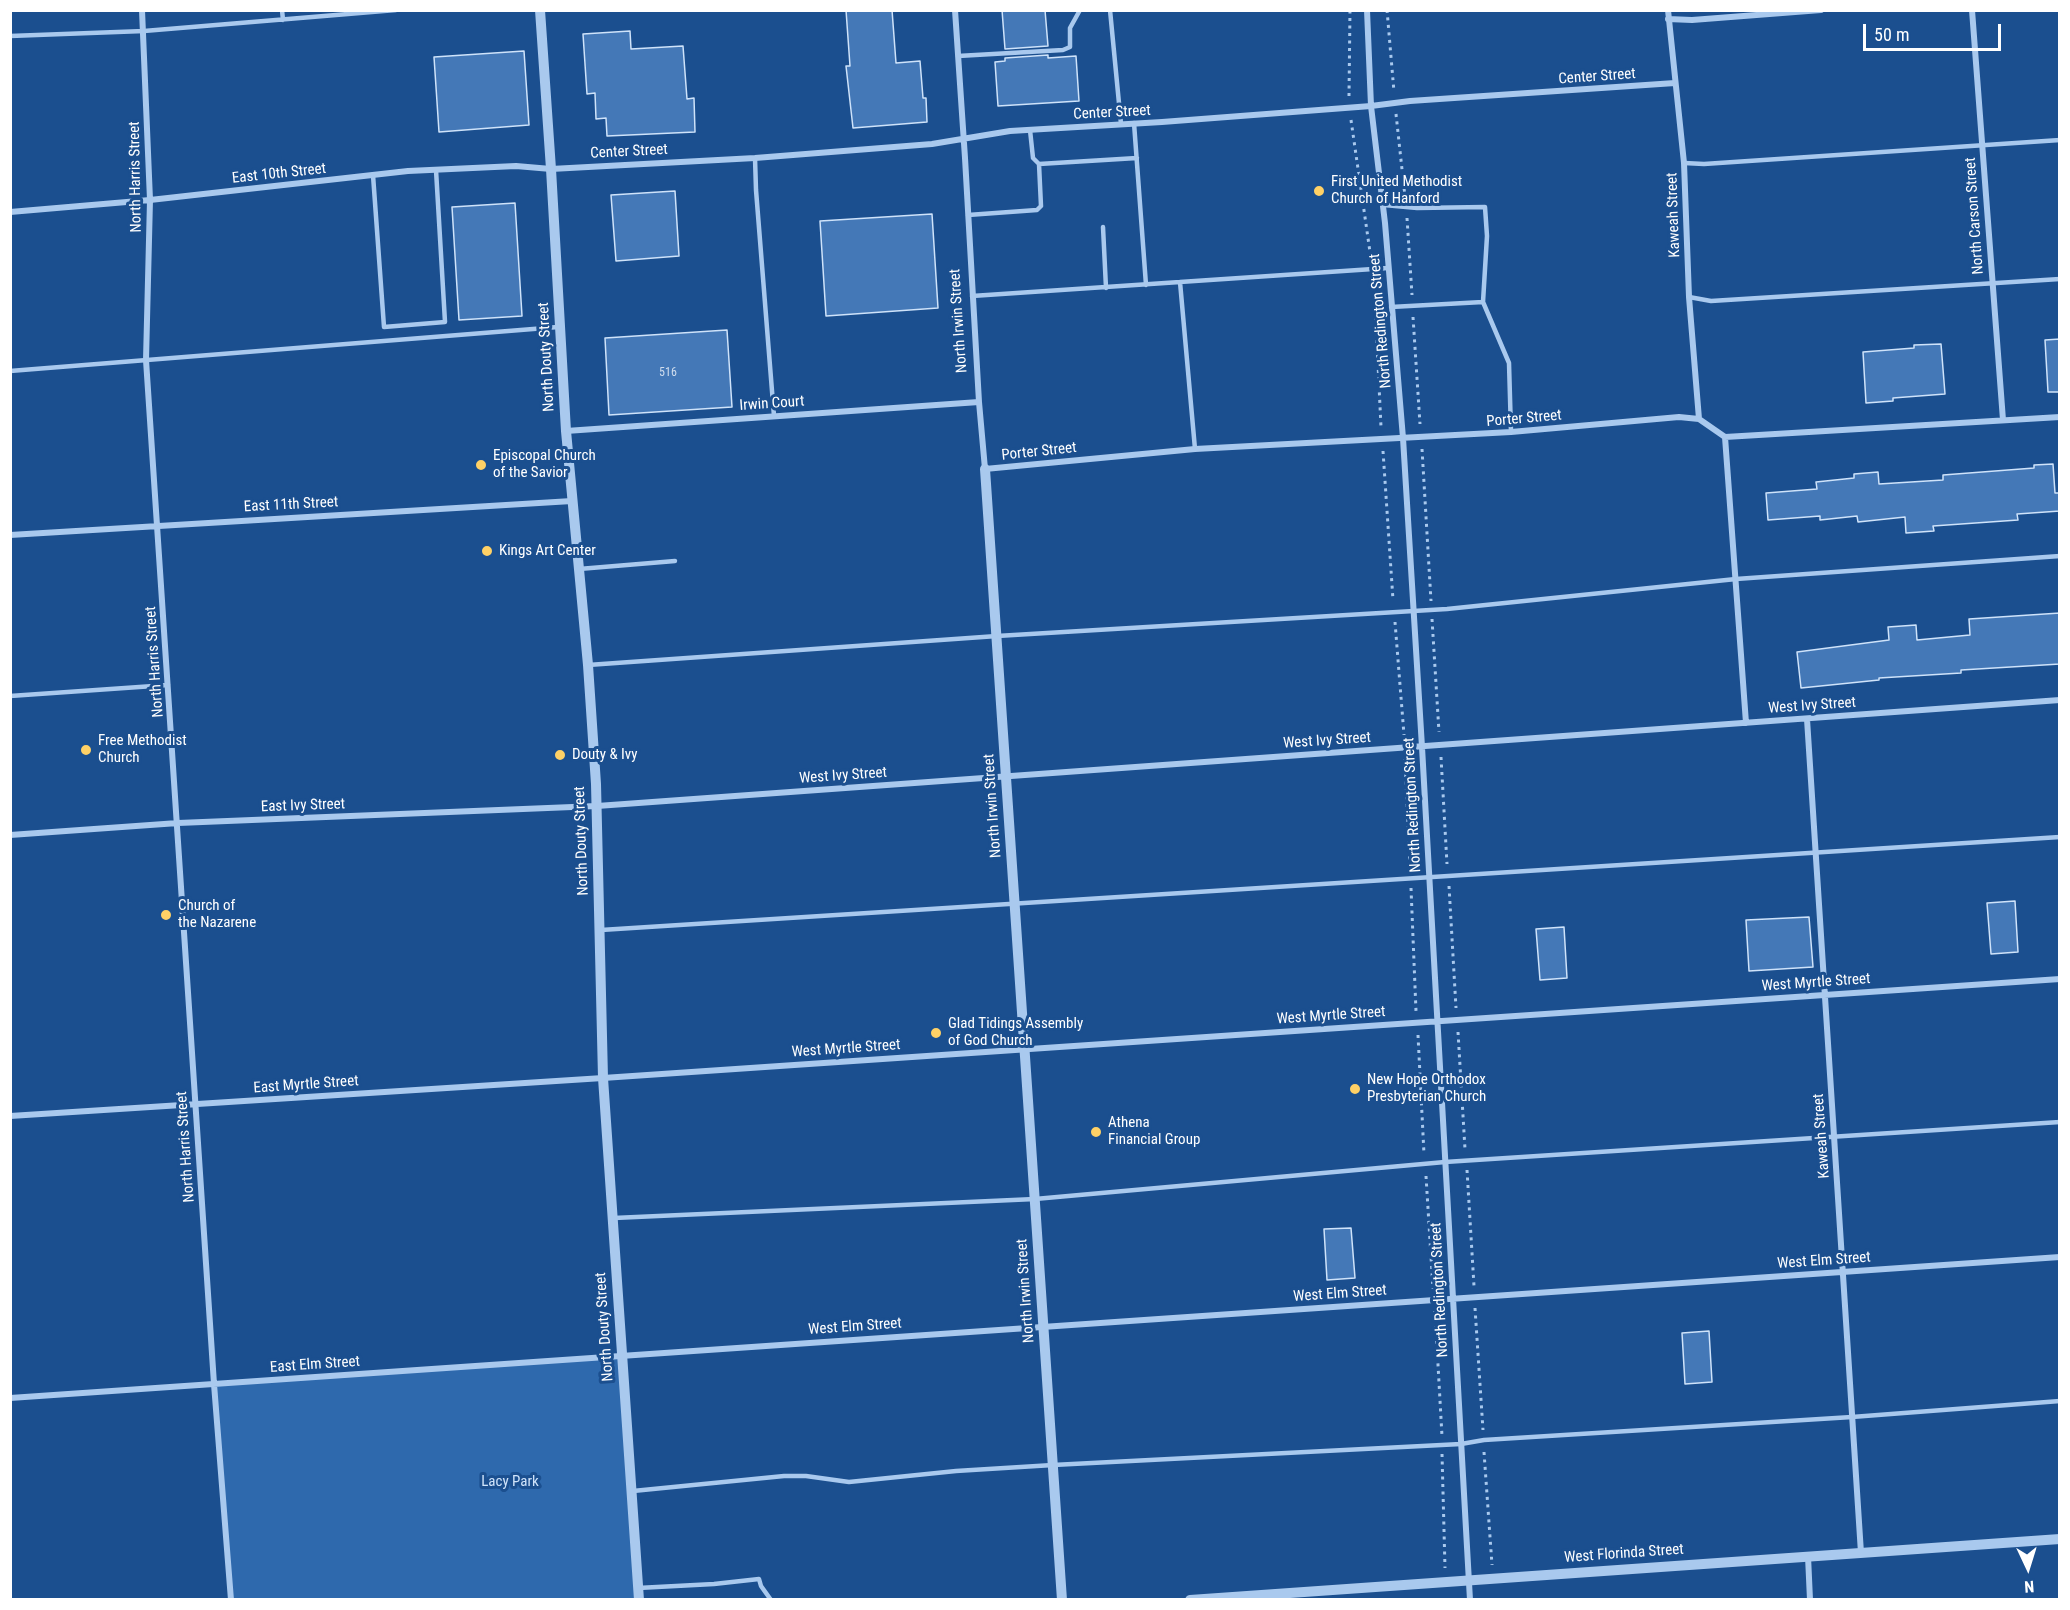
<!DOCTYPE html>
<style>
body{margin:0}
#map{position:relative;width:2070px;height:1610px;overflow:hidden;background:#1b4f8f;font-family:"Roboto Condensed",sans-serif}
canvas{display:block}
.frame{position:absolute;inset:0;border:12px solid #fff;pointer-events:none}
.north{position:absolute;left:1998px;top:1538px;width:60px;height:60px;-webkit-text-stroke:4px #1b4f8f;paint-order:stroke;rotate:176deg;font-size:16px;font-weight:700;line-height:24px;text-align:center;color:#fff}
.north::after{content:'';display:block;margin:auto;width:21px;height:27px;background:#fff;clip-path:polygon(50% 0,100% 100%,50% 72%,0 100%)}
.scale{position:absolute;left:1863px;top:24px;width:138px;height:27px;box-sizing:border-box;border:3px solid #fff;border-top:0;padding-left:8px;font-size:18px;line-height:21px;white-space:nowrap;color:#fff;-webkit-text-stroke:4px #1b4f8f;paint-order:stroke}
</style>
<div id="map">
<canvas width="2070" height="1610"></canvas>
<div class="frame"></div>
<div class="north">N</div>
<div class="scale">50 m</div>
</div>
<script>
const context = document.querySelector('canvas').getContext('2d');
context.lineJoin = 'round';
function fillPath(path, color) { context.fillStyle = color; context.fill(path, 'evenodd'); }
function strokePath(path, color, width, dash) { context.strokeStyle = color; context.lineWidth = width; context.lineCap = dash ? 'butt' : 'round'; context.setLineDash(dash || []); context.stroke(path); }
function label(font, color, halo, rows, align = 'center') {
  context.font = font + ' "Roboto Condensed",sans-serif'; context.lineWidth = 6; context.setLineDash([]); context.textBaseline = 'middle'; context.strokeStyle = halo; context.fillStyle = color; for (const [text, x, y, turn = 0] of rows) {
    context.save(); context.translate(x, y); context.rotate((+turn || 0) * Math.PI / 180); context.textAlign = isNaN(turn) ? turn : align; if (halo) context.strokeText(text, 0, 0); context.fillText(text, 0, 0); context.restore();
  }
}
fillPath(new Path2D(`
 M621,1355l18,244h-408l-17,-215z`), '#2e69ad');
const building = new Path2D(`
 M846,10h46l4,53 24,-2 3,37h3l1,24 -74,6 -7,-62h4z
 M1002,10h43l3,36 -43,3z
 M630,31l1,18 52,-3 4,53 7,-1 1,34 -88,4 -1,-18 -10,1 -1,-26 -8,1 -4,-60z
 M524,51l5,74 -90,7 -5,-75z
 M1048,55v3l28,-2 3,45 -81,5 -3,-44 10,-1v-3z
 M675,191l4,65 -63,5 -5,-66z
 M515,203l7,113 -63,4 -7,-113z
 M932,214l6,94 -112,8 -6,-95z
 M727,330l5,77 -123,8 -4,-77z
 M2060,339v53h-12l-3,-52z
 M1941,344l4,50 -52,4v3l-27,2 -3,-51 51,-4v-3z
 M2053,464l2,29h5v18l-43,3 1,6 -85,6 1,5 -28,2 -1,-16 -47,5 -1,-6 -37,4v-4l-52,4 -2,-27 51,-4 -1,-7 38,-4v-4l24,-2 1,12 64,-4v-5l91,-7v-3z
 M2060,613v51l-99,6v3l-82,5v2l-78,8 -4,-36 92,-12 -1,-13 28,-2 1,15 53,-5 -1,-16z
 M2015,901l3,51 -27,2 -4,-51z
 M1809,917l4,50 -64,4 -3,-51z
 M1564,927l3,51 -27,2 -4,-51z
 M1351,1228l4,50 -28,2 -3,-51z
 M1709,1331l3,51 -27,2 -3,-51z`);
fillPath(building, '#4478b7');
strokePath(building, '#cfe3fa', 1.5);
strokePath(new Path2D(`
 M1387,10l7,82
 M1349,96l1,-86
 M1396,114l9,83
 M1351,120l20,139
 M1407,218l5,77
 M1374,280l7,147
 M1413,317l7,107
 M1422,449l9,152
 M1383,451l10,149
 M1432,619l7,113
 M1395,622l9,113
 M1441,757l6,107
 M1405,759l5,108
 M1449,886l7,122
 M1411,888l5,123
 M1458,1032l7,117
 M1418,1035l6,119
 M1467,1170l7,116
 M1426,1176l7,113
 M1475,1308l8,122
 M1435,1311l7,125
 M1484,1452l8,113
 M1442,1454l3,114`), '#a9c9ee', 3, [3, 4.5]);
strokePath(new Path2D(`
 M282,10l1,10
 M1110,10l11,114
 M10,36l134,-5 252,-21
 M958,56l105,-6 7,-3v-19l10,-18
 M1134,123l12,162
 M1030,130l3,28 6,6 98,-6
 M755,158l1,32 18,226
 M1684,163l20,1 356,-24
 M373,175l11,152 61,-5 -9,-152
 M1384,205l33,3 68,-1 2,29 -4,66
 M968,215l69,-5 4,-4 -2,-42
 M1103,227l3,61
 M1180,282l15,167
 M972,296l416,-28
 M1689,297l22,4 349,-22
 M1391,307l92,-5 26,61 2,69
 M10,371l548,-44
 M579,569l96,-8
 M588,665l409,-29 450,-27 289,-30 324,-23
 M10,696l158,-11
 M601,930l1459,-93
 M614,1218l421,-19 410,-37 615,-40
 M633,1491l151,-15h22l43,6 107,-11 97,-6 408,-21 23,-4 368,-23 208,-16
 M638,1588l76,-4 45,-5 2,7 10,14`), '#a9c9ee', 4.5);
strokePath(new Path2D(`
 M142,10l8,190 -4,160 68,1024 17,216
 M955,10l10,148 14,244 6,67 210,-20 316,-17 168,-15 20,2 26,18 335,-20
 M1367,10l4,96 14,117 18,215 19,309 48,853
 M1668,10l16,153 5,134 10,122
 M1972,10l31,410
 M1668,19l24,1 129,-10
 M10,212l140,-12 258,-29 108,-5 35,3 204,-11 177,-14 78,-13 152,-9 209,-16 39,-5 265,-18
 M566,431l413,-29
 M1725,437l21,286
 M10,535l562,-34
 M1807,719l54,834
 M10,835l168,-12 419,-17 1463,-106
 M10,1116l593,-38 1457,-99
 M10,1398l2050,-141
 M1808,1556l2,44`), '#a9c9ee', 6);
strokePath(new Path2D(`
 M540,10l11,159 15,262 22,234 8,119 7,294 36,522
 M985,469l77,1131
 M1190,1600l870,-61`), '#a9c9ee', 10);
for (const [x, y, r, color] of [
 [1319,191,6,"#ffd166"],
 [481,465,6,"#ffd166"],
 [487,551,6,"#ffd166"],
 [86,750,6,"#ffd166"],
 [560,755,6,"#ffd166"],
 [166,915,6,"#ffd166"],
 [936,1033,6,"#ffd166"],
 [1355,1089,6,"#ffd166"],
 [1096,1132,6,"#ffd166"]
]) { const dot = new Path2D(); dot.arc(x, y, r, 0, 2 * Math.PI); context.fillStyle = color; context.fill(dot); strokePath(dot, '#1b4f8f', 2); }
label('12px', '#d0dded', null, [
 ["516",668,373]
]);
label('15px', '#fff', '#1b4f8f', [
 ["Center Street",1597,77,-4],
 ["Center Street",1112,113,-3],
 ["Center Street",629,152,-3],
 ["East 10th Street",279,174,-6],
 ["North Harris Street",136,177,-91],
 ["Kaweah Street",1674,215,-92],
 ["North Carson Street",1975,216,-94],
 ["North Irwin Street",959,321,-94],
 ["North Redington Street",1381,321,-95],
 ["North Douty Street",547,357,-93],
 ["Irwin Court",772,404,-4],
 ["Porter Street",1524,419,-5],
 ["Porter Street",1039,452,-6],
 ["East 11th Street",291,505,-3],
 ["North Harris Street",155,662,-94],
 ["West Ivy Street",1812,706,-4],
 ["West Ivy Street",1327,741,-4],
 ["West Ivy Street",843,776,-4],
 ["North Redington Street",1413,805,-93],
 ["East Ivy Street",303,806,-2],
 ["North Irwin Street",993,806,-94],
 ["North Douty Street",582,841,-92],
 ["West Myrtle Street",1816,983,-4],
 ["West Myrtle Street",1331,1016,-4],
 ["West Myrtle Street",846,1049,-4],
 ["East Myrtle Street",306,1085,-4],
 ["Kaweah Street",1822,1136,-94],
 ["North Harris Street",186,1147,-94],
 ["West Elm Street",1824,1261,-4],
 ["North Redington Street",1440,1290,-93],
 ["North Irwin Street",1026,1291,-94],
 ["West Elm Street",1340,1294,-4],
 ["North Douty Street",605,1327,-94],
 ["West Elm Street",855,1327,-4],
 ["East Elm Street",315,1365,-4],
 ["West Florinda Street",1624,1554,-4]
]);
label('15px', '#fff', '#1b4f8f', [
 ["First United Methodist",1331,182],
 ["Church of Hanford",1331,199],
 ["Episcopal Church",493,456],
 ["of the Savior",493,473],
 ["Kings Art Center",499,551],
 ["Free Methodist",98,741],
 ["Church",98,758],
 ["Douty & Ivy",572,755],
 ["Church of",178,906],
 ["the Nazarene",178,923],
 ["Glad Tidings Assembly",948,1024],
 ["of God Church",948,1041],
 ["New Hope Orthodox",1367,1080],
 ["Presbyterian Church",1367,1097],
 ["Athena",1108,1123],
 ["Financial Group",1108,1140]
], 'left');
label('15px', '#cfe3fa', '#1b4f8f', [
 ["Lacy Park",510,1482]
]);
</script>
